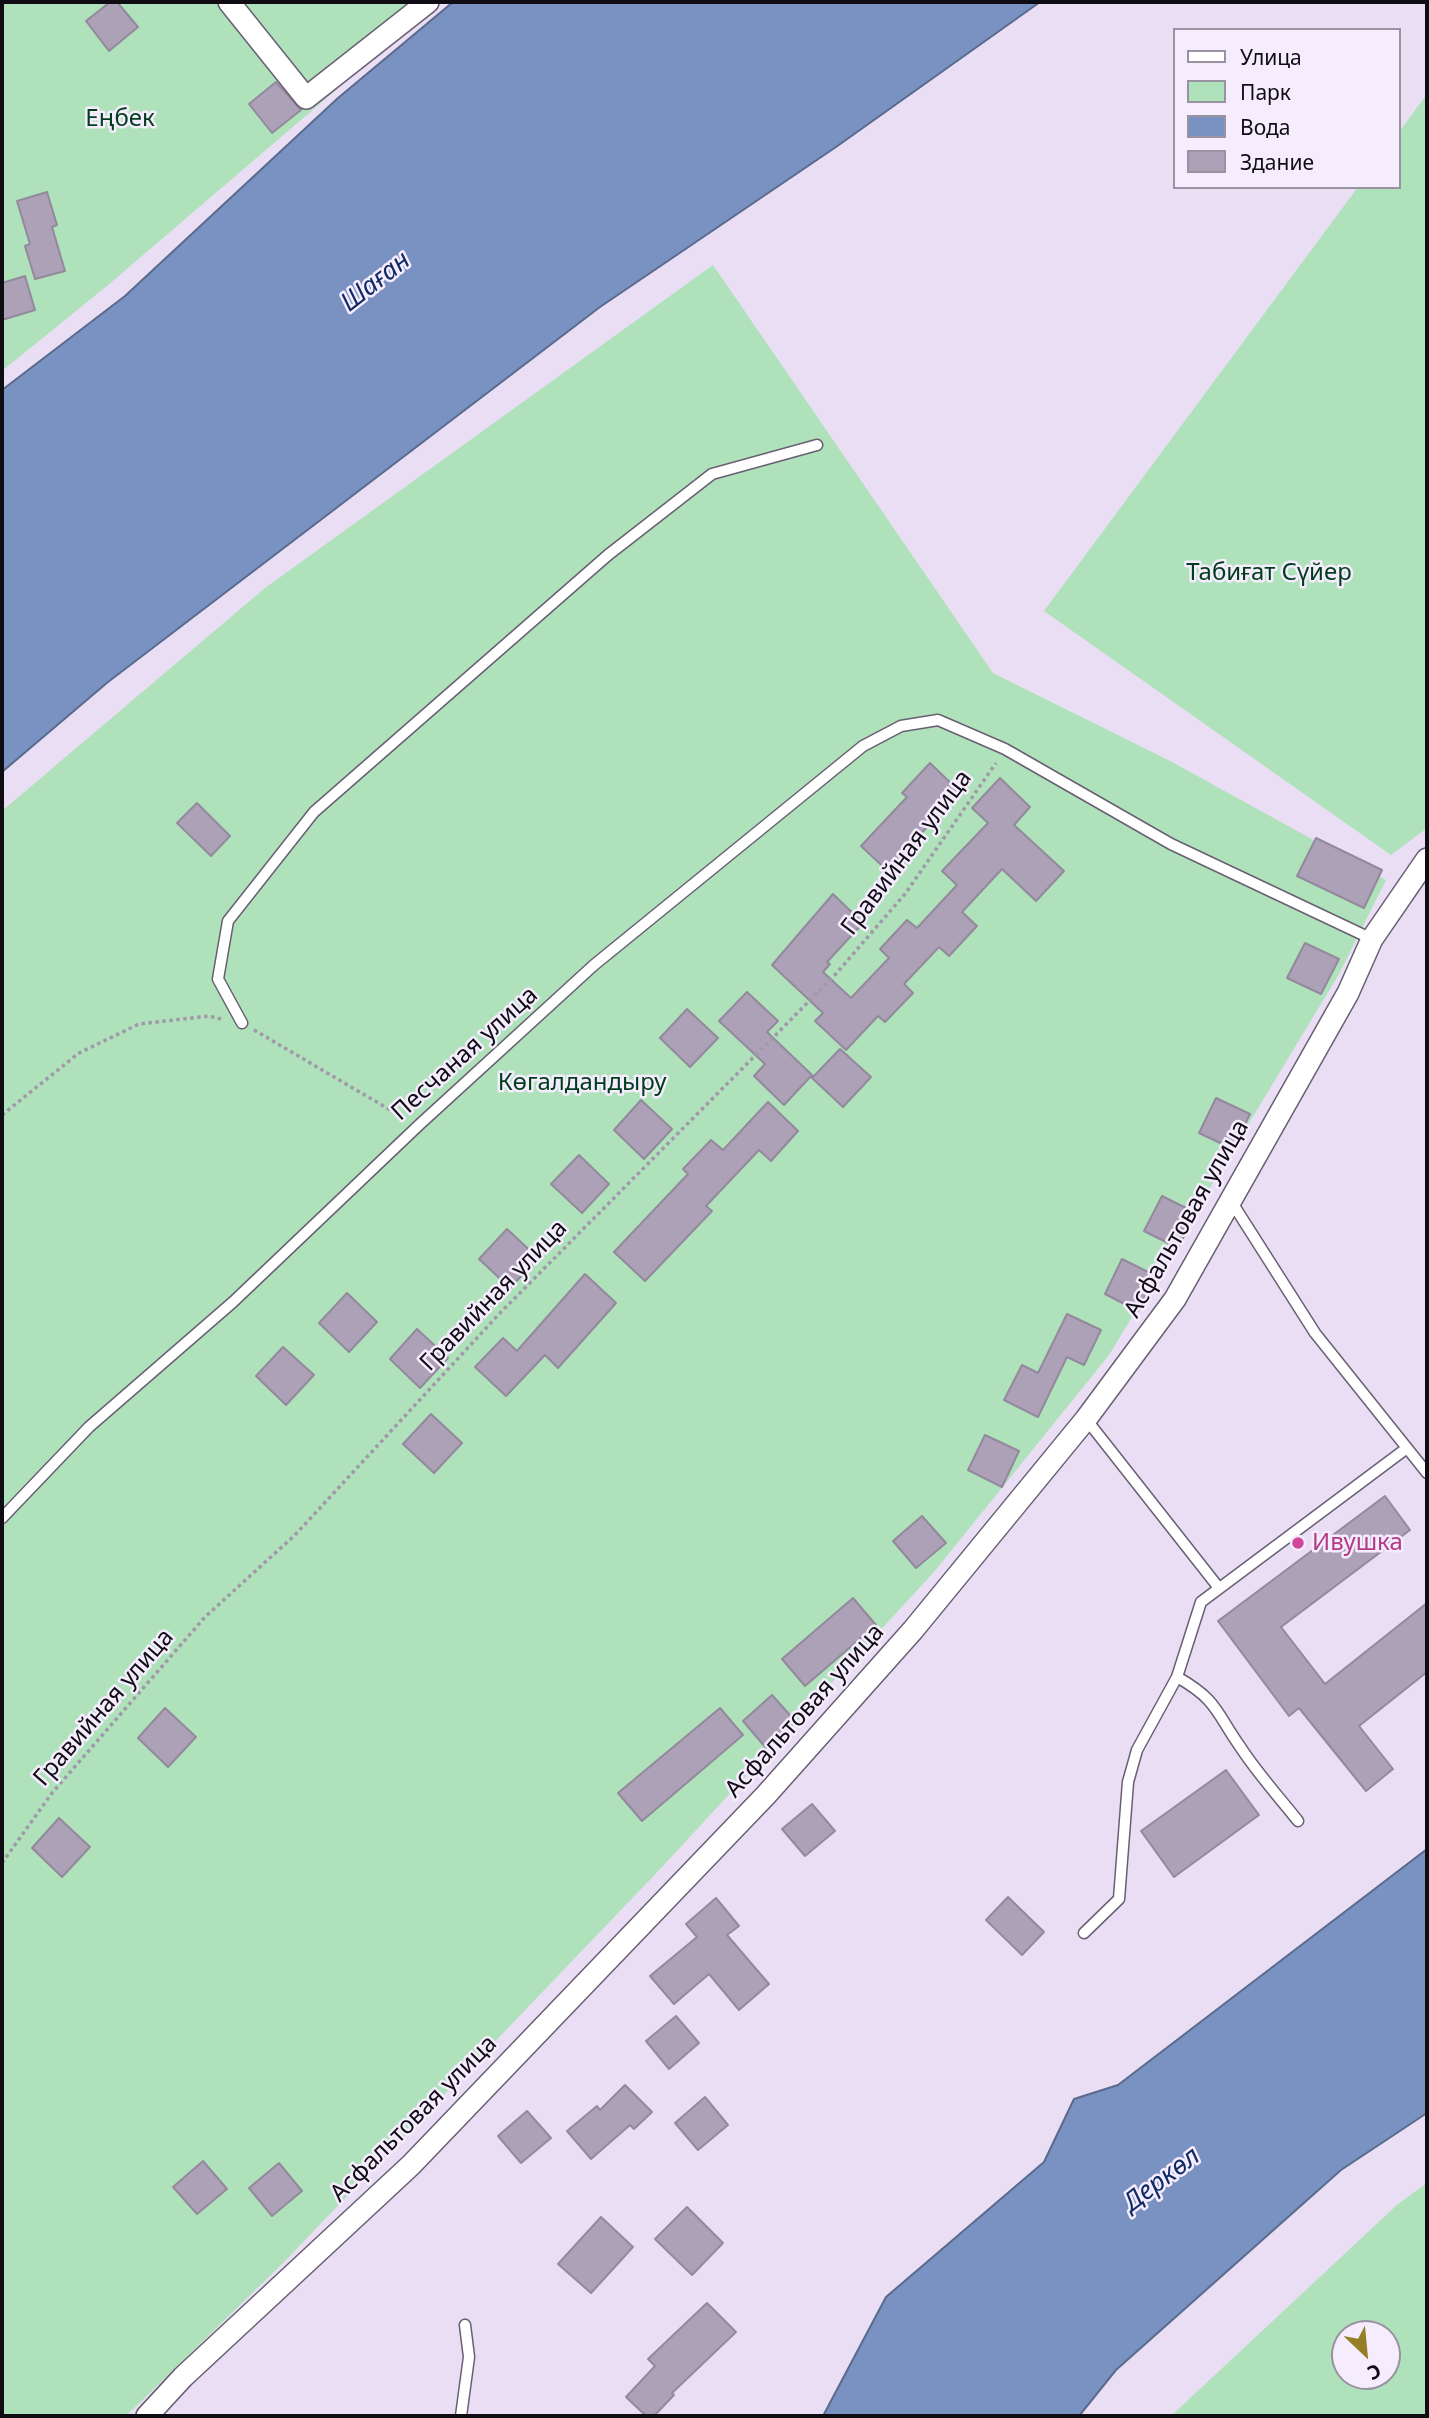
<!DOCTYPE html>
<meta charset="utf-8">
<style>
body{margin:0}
#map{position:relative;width:1429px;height:2418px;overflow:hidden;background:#e9def4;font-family:"Noto Sans",sans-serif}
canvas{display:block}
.frame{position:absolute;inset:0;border:4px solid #100c13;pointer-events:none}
.legend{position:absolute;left:1173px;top:28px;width:228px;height:161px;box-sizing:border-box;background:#f5ecfe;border:2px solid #9992a0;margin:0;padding:9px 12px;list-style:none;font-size:21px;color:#100c13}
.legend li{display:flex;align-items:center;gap:14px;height:35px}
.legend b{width:35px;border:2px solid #9992a0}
.north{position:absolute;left:1331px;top:2320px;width:70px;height:70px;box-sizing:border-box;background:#f5ecfe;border:2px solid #9992a0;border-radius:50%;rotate:154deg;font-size:19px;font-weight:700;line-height:28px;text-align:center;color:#100c13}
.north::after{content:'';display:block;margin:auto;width:24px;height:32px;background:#947f26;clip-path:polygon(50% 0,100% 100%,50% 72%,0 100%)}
</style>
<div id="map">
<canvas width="1429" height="2418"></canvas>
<div class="frame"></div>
<ul class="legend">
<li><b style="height:9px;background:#fff"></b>Улица</li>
<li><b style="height:19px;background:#afe1bb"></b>Парк</li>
<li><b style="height:19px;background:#7992c1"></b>Вода</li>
<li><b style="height:19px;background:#aca1b6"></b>Здание</li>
</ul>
<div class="north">С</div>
</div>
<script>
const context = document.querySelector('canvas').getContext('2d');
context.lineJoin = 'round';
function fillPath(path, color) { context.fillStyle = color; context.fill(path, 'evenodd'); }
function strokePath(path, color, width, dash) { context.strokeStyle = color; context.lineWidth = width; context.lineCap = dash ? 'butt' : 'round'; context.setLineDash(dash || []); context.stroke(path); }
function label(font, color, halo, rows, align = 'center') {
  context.font = font + ' "Noto Sans",sans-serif'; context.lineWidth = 5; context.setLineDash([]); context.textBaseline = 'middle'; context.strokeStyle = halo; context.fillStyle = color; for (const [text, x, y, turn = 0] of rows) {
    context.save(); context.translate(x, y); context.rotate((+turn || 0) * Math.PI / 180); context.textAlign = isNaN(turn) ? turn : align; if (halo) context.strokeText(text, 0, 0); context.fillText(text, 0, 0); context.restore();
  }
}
fillPath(new Path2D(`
 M2,2h437l-331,283 -106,86z
 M1427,94v734l-36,27 -347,-244 314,-424h41v-55z
 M713,265l280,408 179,89 214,118 -47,94 -230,381 -175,217 -271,294 -381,398 -156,152h-124v-1605l263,-223z
 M1427,2183v233h-256l227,-212zM1387,2334v42h-42v-42z`), '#afe1bb');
const water = new Path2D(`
 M453,2h587l-204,145 -236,160 -492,375 -106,90v-382l123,-94 213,-198z
 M1427,1849v264l-86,57 -225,200 -37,46h-256l63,-119 158,-135 30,-63 44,-14z`);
fillPath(water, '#7992c1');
strokePath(water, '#5a6a8d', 2);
const building = new Path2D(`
 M110,2h7l21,25 -29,24 -23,-30z
 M276,82l25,28 -29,23 -23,-29z
 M47,192l10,33 -5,2 13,44 -30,8 -10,-33 5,-2 -13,-43z
 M25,276l10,34 -33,10v-37z
 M930,763l30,29 -45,48 5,5 -28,30 -31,-29 46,-49 -5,-4z
 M1000,778l30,29 -16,18 50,46 -28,30 -34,-32 -40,43 15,14 -28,30 -10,-9 -35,37 9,9 -28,29 -7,-6 -32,34 -31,-29 8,-8 -51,-48 61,-71 30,29 -36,39 3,2 -7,8 28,26 38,-40 -9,-9 27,-29 10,8 40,-43 -15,-14 46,-48 -16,-15z
 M197,803l33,33 -19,20 -34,-33z
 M1316,838l66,32 -18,38 -67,-32z
 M1305,943l34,16 -18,35 -34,-16z
 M747,992l31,29 -11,11 45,43 -28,30 -30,-29 11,-12 -46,-43z
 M687,1009l31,29 -28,29 -30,-29z
 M840,1049l31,28 -28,30 -31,-29z
 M1216,1098l34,16 -17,35 -34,-16z
 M641,1100l31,29 -28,30 -30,-29z
 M768,1102l30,29 -27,30 -12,-11 -53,56 6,5 -67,70 -31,-29 74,-78 -5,-5 28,-29 12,10z
 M579,1155l30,29 -27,29 -31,-29z
 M1162,1196l34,17 -18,35 -34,-17z
 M507,1229l31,29 -28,30 -31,-29z
 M1122,1259l34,17 -18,35 -33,-17z
 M585,1274l31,29 -58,65 -13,-13 -39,41 -31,-29 28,-29 14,13z
 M347,1293l30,29 -28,30 -30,-29z
 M1067,1314l34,16 -17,35 -17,-8 -29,60 -34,-17 18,-35 16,8z
 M417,1329l31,29 -28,30 -30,-29z
 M283,1347l31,28 -28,30 -30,-29z
 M431,1414l31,29 -28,30 -31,-29z
 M985,1435l34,16 -17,36 -34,-17z
 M1385,1496l25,34 -129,97 44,57 102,-81v69l-68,54 34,43 -27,22 -67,-83 -10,8 -71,-95z
 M922,1516l24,27 -30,25 -23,-27z
 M853,1598l23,27 -71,61 -23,-27z
 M772,1695l24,27 -30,26 -23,-27z
 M165,1708l31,29 -28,30 -30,-29z
 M720,1708l23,27 -101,86 -24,-28z
 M1226,1770l33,45 -85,62 -33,-46z
 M812,1804l23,27 -30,25 -23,-27z
 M59,1818l31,29 -28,30 -30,-29z
 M1008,1897l36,35 -22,23 -36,-35z
 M716,1898l23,28 -12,9 42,49 -30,26 -30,-36 -35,30 -24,-28 47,-39 -11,-13z
 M676,2016l23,27 -30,26 -23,-28z
 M625,2085l27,27 -18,17 -4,-4 -39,34 -24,-28 30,-25 3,4z
 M705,2097l23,28 -30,25 -23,-27z
 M527,2111l24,27 -30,25 -23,-27z
 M203,2161l24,28 -30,25 -24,-27z
 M279,2163l23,28 -30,25 -23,-28z
 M687,2207l36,36 -31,32 -37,-36z
 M601,2217l32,30 -42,46 -33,-29z
 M707,2303l29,29 -64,61 2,2 -20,21h-8l-20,-19 29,-31 -7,-7z`);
fillPath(building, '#aca1b6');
strokePath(building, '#93899d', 2);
const lane = new Path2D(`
 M242,1023l-24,-44 10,-58 86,-109 294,-257 104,-81 105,-29
 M1086,1419l133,169
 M1407,1448l20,25
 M2,1518l87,-91 144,-125 186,-177 175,-160 269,-219 38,-20 37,-6 67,29 166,95 201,95
 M1177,1677c41,23 39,36 64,71 17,26 38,49 57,73
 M1084,1933l35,-34 9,-117 9,-32 40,-73 24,-75 206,-154 -92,-115 -84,-132
 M461,2416l8,-59 -4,-32`);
const street = new Path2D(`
 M229,2l77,96 122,-96
 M147,2416l36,-39 228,-212 355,-370 147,-165 173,-211 89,-120 173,-306 24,-54 55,-80`);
strokePath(lane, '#685f72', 13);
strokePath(street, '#685f72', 24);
strokePath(new Path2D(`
 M254,1030l150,88
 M2,1115l77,-62 60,-29 70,-8 12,3
 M2,1863l50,-70 153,-176 90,-82 205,-222 334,-337 71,-82 91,-131`), '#a198a9', 3.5, [3.5, 3.5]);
strokePath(lane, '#fff', 10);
strokePath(street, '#fff', 21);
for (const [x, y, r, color] of [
 [1298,1543,7,"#d1479c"]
]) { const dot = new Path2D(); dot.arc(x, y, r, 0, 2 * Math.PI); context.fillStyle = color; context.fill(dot); strokePath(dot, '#f5ecfe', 2.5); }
label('24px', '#003e1b', '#f5ecfe', [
 ["Еңбек",120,119],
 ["Табиғат Сүйер",1269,573],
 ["Көгалдандыру",582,1083]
]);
label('24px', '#100c13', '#f5ecfe', [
 ["Гравийная улица",907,853,-53],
 ["Песчаная улица",465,1054,-42],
 ["Асфальтовая улица",1187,1219,-60],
 ["Гравийная улица",494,1296,-46],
 ["Гравийная улица",104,1708,-49],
 ["Асфальтовая улица",805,1711,-48],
 ["Асфальтовая улица",414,2119,-45]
]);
label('24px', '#b23c85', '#f5ecfe', [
 ["Ивушка",1312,1543]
], 'left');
label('italic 26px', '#102b64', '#f5ecfe', [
 ["Шаған",376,282,-38],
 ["Деркөл",1162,2180,-37]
]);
</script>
